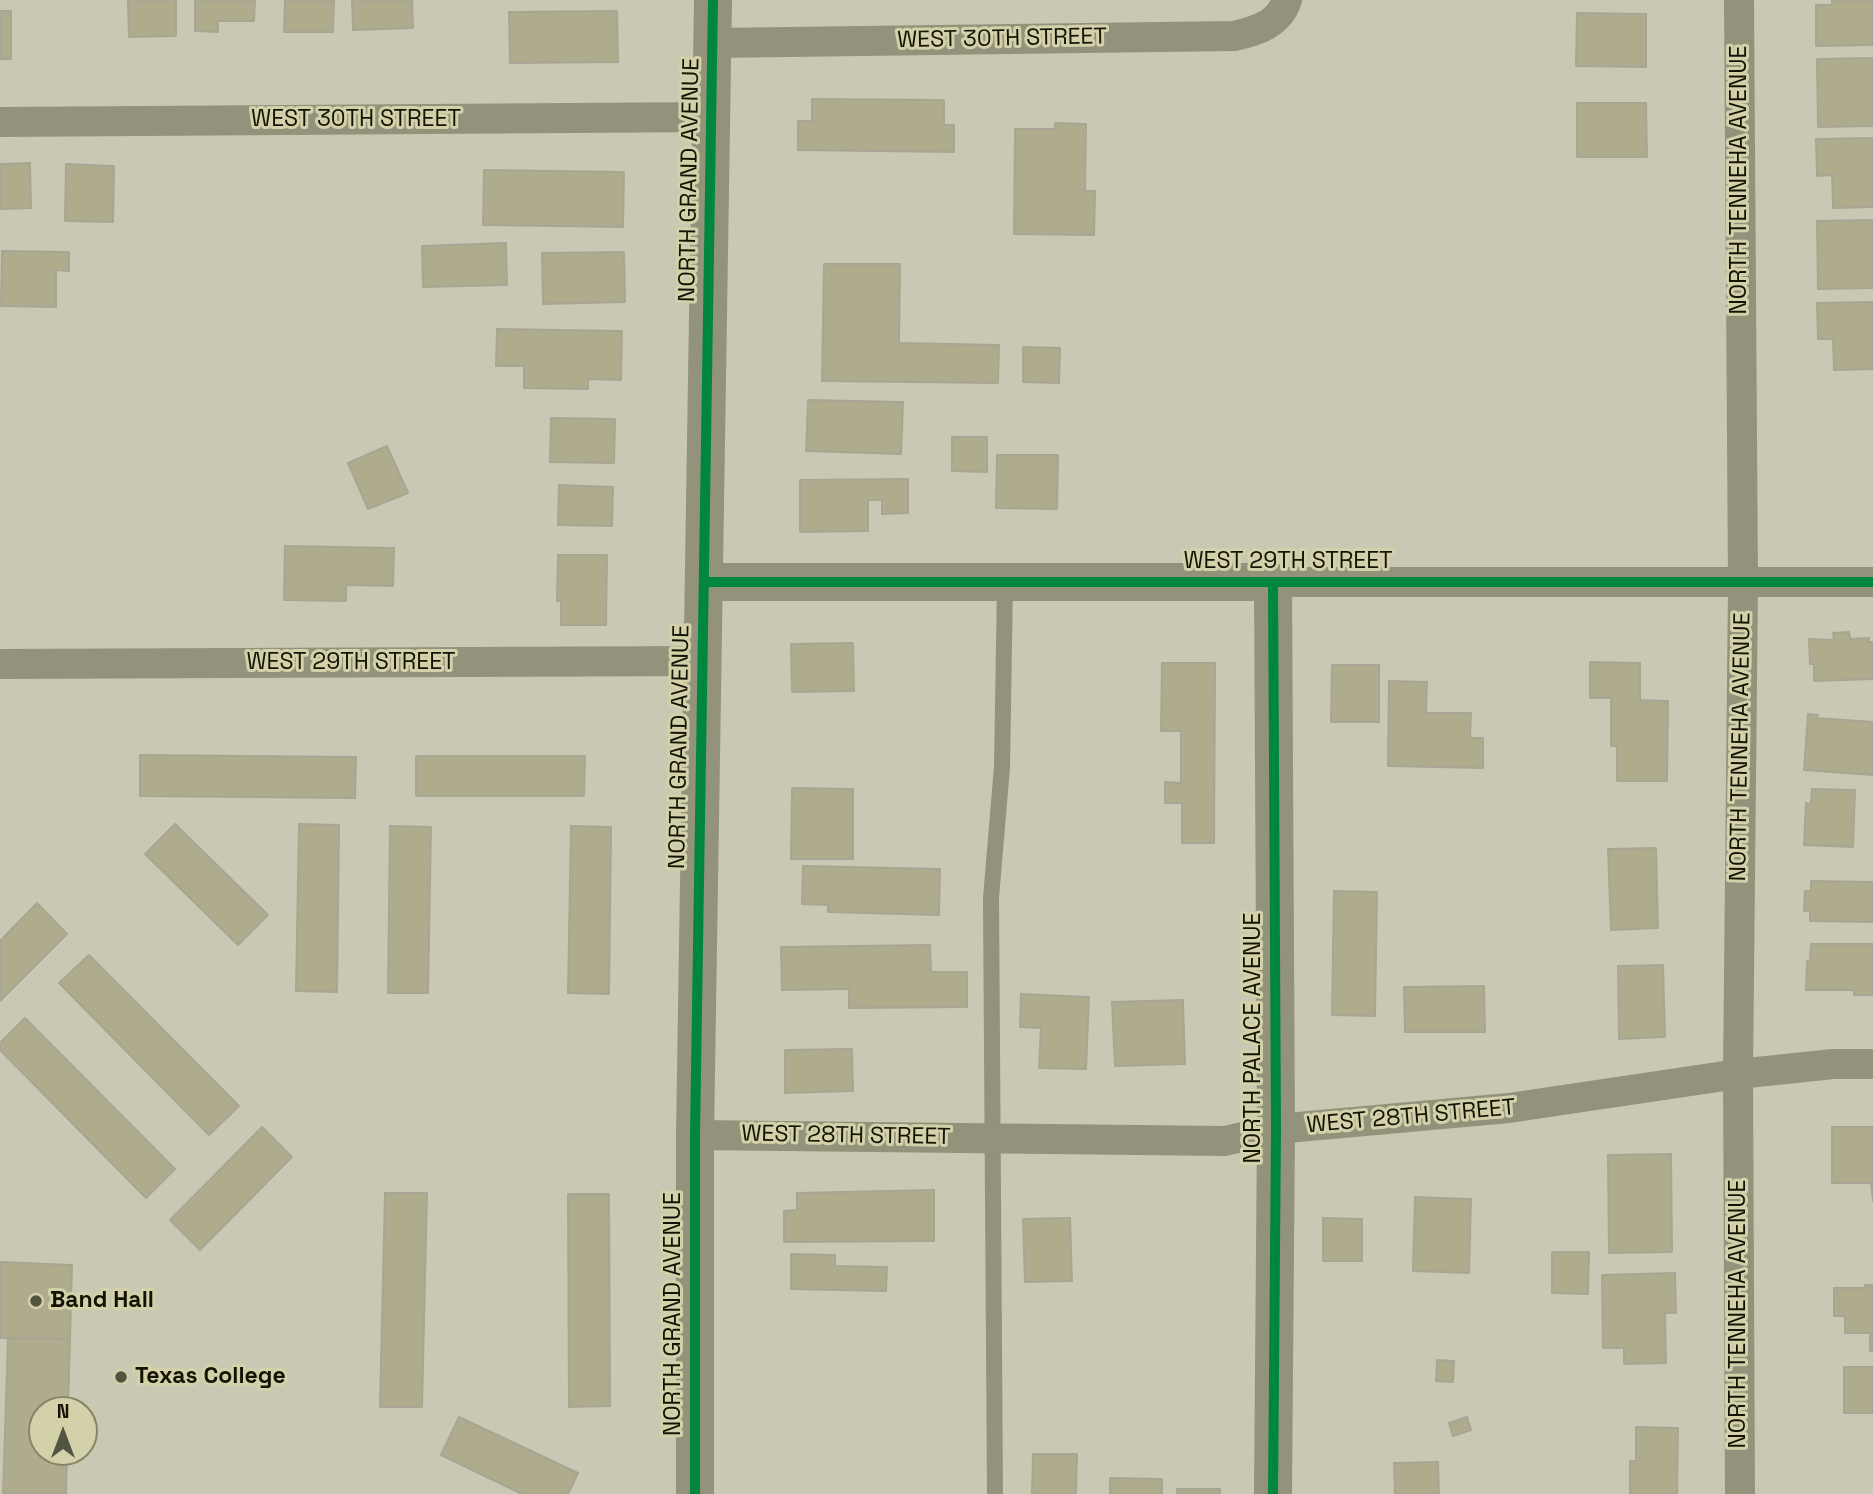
<!DOCTYPE html>
<style>
body{margin:0}
#map{position:relative;width:1873px;height:1494px;overflow:hidden;background:#c9c9b3;font-family:"Space Grotesk",sans-serif}
canvas{display:block}
.north{position:absolute;left:28px;top:1396px;width:70px;height:70px;box-sizing:border-box;background:#d3d1a9;border:2px solid #878567;border-radius:50%;rotate:0deg;font-size:19px;font-weight:700;line-height:28px;text-align:center;color:#141305}
.north::after{content:'';display:block;margin:auto;width:24px;height:32px;background:#535342;clip-path:polygon(50% 0,100% 100%,50% 72%,0 100%)}
</style>
<div id="map">
<canvas width="1873" height="1494"></canvas>
<div class="north">N</div>
</div>
<script>
const context = document.querySelector('canvas').getContext('2d');
context.lineJoin = 'round';
function fillPath(path, color) { context.fillStyle = color; context.fill(path, 'evenodd'); }
function strokePath(path, color, width, dash) { context.strokeStyle = color; context.lineWidth = width; context.lineCap = dash ? 'butt' : 'round'; context.setLineDash(dash || []); context.stroke(path); }
function label(font, color, halo, rows, align = 'center') {
  context.font = font + ' "Space Grotesk",sans-serif'; context.lineWidth = 6; context.setLineDash([]); context.textBaseline = 'middle'; context.strokeStyle = halo; context.fillStyle = color; for (const [text, x, y, turn = 0] of rows) {
    context.save(); context.translate(x, y); context.rotate((+turn || 0) * Math.PI / 180); context.textAlign = isNaN(turn) ? turn : align; if (halo) context.strokeText(text, 0, 0); context.fillText(text, 0, 0); context.restore();
  }
}
const building = new Path2D(`
 M128,0h48v36l-47,1z
 M195,0h60l-1,21h-36v11l-23,-1z
 M285,0h49l-1,32h-49z
 M352,0h60l1,28 -60,2z
 M1832,0h41v45l-57,1v-41h16z
 M0,11h11v48h-11z
 M617,11l1,51 -108,1 -1,-51z
 M1577,13l69,1v53l-70,-1z
 M1873,58v68l-55,1 -1,-68z
 M812,99l132,1v25h10v27l-156,-2v-29h14z
 M1577,103h69l1,54h-70z
 M1055,123l31,1 -1,67h10l-1,44 -80,-1 1,-105h40z
 M1873,138v69l-40,1 -1,-33 -15,1 -1,-37z
 M30,163l1,45 -31,1v-45z
 M66,164l48,2 -1,56 -48,-1z
 M484,170l140,2 -1,55 -140,-2z
 M1873,220v68l-55,1 -1,-68z
 M506,243l1,42 -84,2 -1,-41z
 M2,251l67,1v19l-13,-1v37l-55,-1z
 M624,252l1,50 -82,2 -1,-51z
 M824,264h76l-1,79 100,2 -1,38 -176,-2z
 M1873,302v67l-39,1 -1,-31h-15l-1,-36z
 M497,329l125,2 -1,49 -33,-1v10l-64,-1v-22h-28z
 M1023,347l37,1 -1,35 -36,-1z
 M808,400l95,2 -2,52 -95,-3z
 M551,418l64,1 -1,44 -64,-1z
 M952,437h35v35l-35,-1z
 M387,446l21,47 -40,16 -20,-46z
 M997,455h61l-1,54 -61,-1z
 M908,479v34l-26,1v-14h-14v31l-68,1v-52z
 M559,485l54,2 -1,39 -54,-1z
 M285,546l109,2 -1,38 -47,-1v16l-62,-1z
 M558,555h49l-1,70h-45v-24h-4z
 M1849,632l1,7 19,-1v4h4v37l-59,2v-17h-4l-1,-25 25,1 -1,-7z
 M853,643l1,48 -62,1 -1,-48z
 M1590,662l50,1v37l28,1 -1,80h-50v-35h-6v-48h-21z
 M1162,663h53l-1,180h-32v-40h-17v-21l16,1v-52h-20z
 M1332,665h47v57h-48z
 M1389,681l38,1 -1,31h45l-1,25h13v30l-95,-2z
 M1808,714l10,1 -1,3 56,4v53l-69,-5z
 M140,755l216,2 -1,41 -215,-2z
 M416,756h169l-1,40h-168z
 M792,788l61,1v70h-62z
 M1812,789l43,1 -2,57 -49,-2 2,-42 5,1z
 M175,824l93,91 -30,30 -93,-91z
 M299,824l40,1 -2,167 -41,-1z
 M390,826l41,1 -3,166h-40z
 M571,826l40,1 -2,167 -41,-1z
 M1656,848l2,80 -47,2 -3,-81z
 M803,866l137,3 -1,46 -111,-3v-7l-26,-1z
 M1811,881l62,1v40l-63,-1v-10h-6l1,-20h6z
 M1334,891l43,1 -2,124 -43,-1z
 M37,903l30,31 -67,67v-60z
 M1811,944h62v51h-19v-5h-48l1,-29h3z
 M930,945l1,27h36v35l-118,1v-19l-67,1 -1,-43z
 M89,955l150,151 -30,29 -150,-152z
 M1663,965l2,72 -46,2 -1,-73z
 M1484,986l1,46h-80l-1,-45z
 M1021,994l68,3 -3,72 -47,-1 2,-40 -21,-1z
 M1183,1000l2,64 -70,2 -3,-64z
 M25,1018l150,151 -29,29 -146,-148v-7z
 M852,1049l1,42 -68,2v-43z
 M262,1127l30,30 -92,93 -30,-30z
 M1832,1127h41v74l-2,-18h-39z
 M1671,1154l1,98 -63,1 -1,-98z
 M934,1190v51l-150,1v-31l13,-1v-17z
 M385,1193h42l-5,214h-42z
 M568,1194h41l1,212 -41,1z
 M1415,1197l56,2 -2,74 -56,-2z
 M1070,1218l2,63 -47,1 -2,-63z
 M1323,1218l39,1v42h-39z
 M1552,1252h37l-1,42 -36,-1z
 M791,1254l44,1v11l52,1 -1,24 -95,-2z
 M0,1262l72,3 -2,74 -70,-1z
 M1675,1273l1,40h-11l1,50 -42,1v-16h-21l-1,-73z
 M1865,1285h8v66h-3v-18h-25v-17h-11v-28h31z
 M8,1338l62,1 -2,71h-26v42h25l-1,42 -63,-1z
 M1437,1360l17,1 -1,21 -17,-1z
 M1844,1367h29v46h-29z
 M459,1417l119,56 -10,21h-46l-81,-39z
 M1467,1417l4,13 -18,6 -4,-13z
 M1636,1427l42,1 -1,66h-47v-33h6z
 M1033,1454h44l-1,40h-44z
 M1438,1462l1,32h-44l-1,-31z
 M1110,1478l52,1v15h-52z
 M1177,1489h43v5h-43z`);
fillPath(building, '#aeac8c');
strokePath(building, '#a7a695', 2);
strokePath(new Path2D(`
 M995,1494l-4,-596 11,-131 3,-183`), '#93927b', 16);
strokePath(new Path2D(`
 M1739,0l4,582 -5,492 2,420
 M713,43l521,-7c23,-5 45,-12 53,-36
 M0,122l713,-5
 M1273,582h600
 M0,664l703,-3
 M695,1135l530,6 51,-12 233,-21 229,-34 95,-10h40`), '#93927b', 30);
strokePath(new Path2D(`
 M704,582h569l3,547 -3,365
 M695,1494v-359l18,-1135`), '#93937c', 38);
strokePath(new Path2D(`
 M704,582h1169
 M1273,582l3,547 -3,365
 M695,1494v-359l18,-1135`), '#00873e', 10);
for (const [x, y, r, color] of [
 [36,1301,7,"#535342"],
 [121,1377,7,"#535342"]
]) { const dot = new Path2D(); dot.arc(x, y, r, 0, 2 * Math.PI); context.fillStyle = color; context.fill(dot); strokePath(dot, '#d3d1a9', 2.5); }
label('23px', '#141305', '#d3d1a9', [
 ["WEST 30TH STREET",1002,39,-1],
 ["WEST 30TH STREET",356,120],
 ["NORTH GRAND AVENUE",690,180,-89],
 ["NORTH TENNEHA AVENUE",1740,180,-90],
 ["WEST 29TH STREET",1288,562],
 ["WEST 29TH STREET",351,663],
 ["NORTH GRAND AVENUE",680,747,-89],
 ["NORTH TENNEHA AVENUE",1741,747,-89],
 ["NORTH PALACE AVENUE",1254,1038,-90],
 ["WEST 28TH STREET",1411,1117,-5],
 ["WEST 28TH STREET",846,1136,1],
 ["NORTH GRAND AVENUE",674,1314,-90],
 ["NORTH TENNEHA AVENUE",1739,1314,-90]
]);
label('bold 23px', '#141305', '#d3d1a9', [
 ["Band Hall",50,1301],
 ["Texas College",135,1377]
], 'left');
</script>
